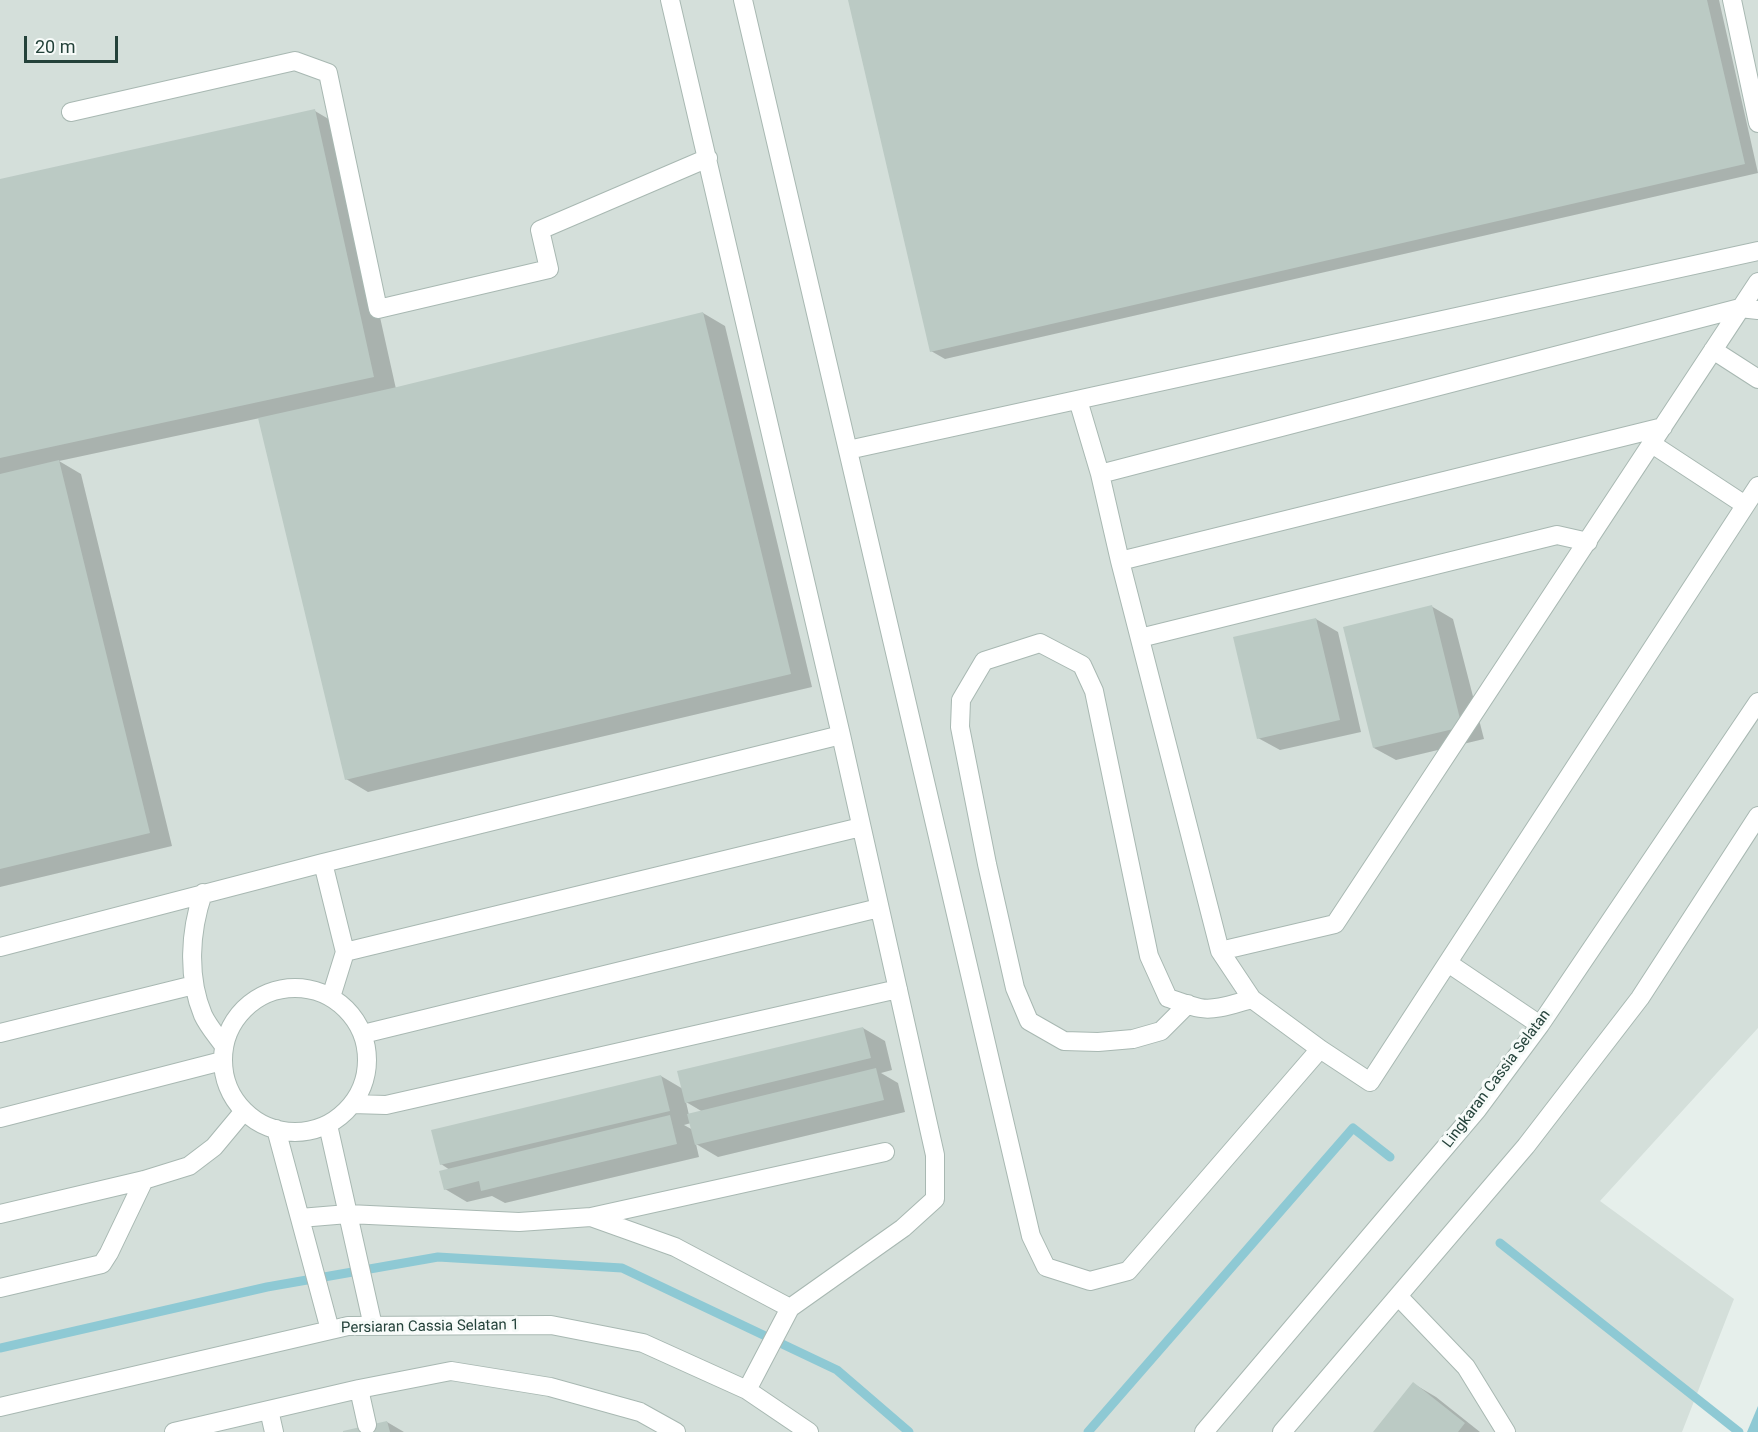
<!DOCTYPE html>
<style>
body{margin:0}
#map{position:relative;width:1758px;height:1432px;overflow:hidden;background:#e6efeb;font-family:Roboto,sans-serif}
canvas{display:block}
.scale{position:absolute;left:24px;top:36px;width:94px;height:27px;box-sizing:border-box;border:3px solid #24423a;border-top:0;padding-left:8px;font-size:18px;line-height:21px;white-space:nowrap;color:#24423a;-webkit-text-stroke:4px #f7fbf9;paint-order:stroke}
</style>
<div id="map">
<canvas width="1758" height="1432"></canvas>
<div class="scale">20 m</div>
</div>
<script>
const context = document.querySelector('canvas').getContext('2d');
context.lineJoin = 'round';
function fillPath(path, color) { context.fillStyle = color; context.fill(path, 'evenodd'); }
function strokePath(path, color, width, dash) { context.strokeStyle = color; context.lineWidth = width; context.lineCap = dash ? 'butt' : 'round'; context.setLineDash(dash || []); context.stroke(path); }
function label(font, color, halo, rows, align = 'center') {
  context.font = font + ' Roboto,sans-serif'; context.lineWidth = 6; context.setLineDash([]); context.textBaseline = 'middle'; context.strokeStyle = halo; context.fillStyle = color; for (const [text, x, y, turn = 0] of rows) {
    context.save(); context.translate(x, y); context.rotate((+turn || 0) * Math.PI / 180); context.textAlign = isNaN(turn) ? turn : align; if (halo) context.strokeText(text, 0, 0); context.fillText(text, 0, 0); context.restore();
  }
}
fillPath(new Path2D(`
 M0,0h1758v1028l-158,173 134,98 -52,133h-1682z`), '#d4dfda');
fillPath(new Path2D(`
 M1758,1406v26h-11z`), '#8ec9d4');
fillPath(new Path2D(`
 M849,0h870l39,173 -813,186 -14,-8z
 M315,111l22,13 59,265 307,-76 22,13 87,361 -444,105 -22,-13 -86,-361 -201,43 22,13 91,372 -172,41v-707z
 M1431,606l22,13 31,120 -88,21 -22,-12z
 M1316,619l22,13 23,100 -81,18 -22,-12z
 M863,1028l22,13 7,29 -11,3 17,10 7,29 -187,45 -22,-13 3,13 -194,46 -13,-7 -25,6 -22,-13 5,-19 -9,-6 220,-88 22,13zM686,1102l17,10 -14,3zM691,1123l2,7 -9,-5z
 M1414,1384l22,13 44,35h-105z
 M387,1422l17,10h-57z`), '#0003');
strokePath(new Path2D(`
 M1500,1243l239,189
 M0,1348l267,-61 171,-30 184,11 215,102 72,62
 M1088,1432l265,-304 37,29`), '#8ec9d4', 9);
fillPath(new Path2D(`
 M848,0h859l38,164 -815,188z
 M315,109l59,268 -374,81v-279z
 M703,312l88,362 -446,106 -87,-362 139,-31z
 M59,460l91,373 -150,36v-395z
 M1432,605l30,122 -89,21 -30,-121z
 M1316,618l24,102 -83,19 -24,-102z
 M863,1027l8,31 -186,45 -8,-32z
 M876,1068l8,32 -189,45 -8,-31z
 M661,1075l9,36 -230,54 -9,-35z
 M670,1115l7,29 -196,47 -2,-10 -35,9 -5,-19z
 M1413,1382l52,41 -7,9h-85z
 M387,1421l3,11h-47v-1z`), '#bbcac4');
const minor = new Path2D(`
 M670,0l171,735 94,420v44l-32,29 -113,80 -43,82
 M743,0l288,1236 15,31 44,14 38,-10 192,-222 50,33 388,-596
 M1732,0l26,123
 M71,112l224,-51 33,12 50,236 171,-40 -9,-39 168,-72
 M1713,350l45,29
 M1078,400l22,74 20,87 100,390 32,48 68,50
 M1652,444l93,61
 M848,450l910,-199
 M1100,474l640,-166 18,2
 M1120,561l543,-134
 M1140,638l417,-103 31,7
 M203,893c-13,38 -16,84 0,122 5,11 14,21 21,31
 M0,947l323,-84
 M1220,951l115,-27 423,-642
 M345,952l516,-125
 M1448,963l92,62
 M223 1060a72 72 0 1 1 144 0a72 72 0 1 1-144 0Z
 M331,997l14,-45 -22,-89 518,-128
 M1188,1004l-27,27 -28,8 -35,3 -34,-1 -35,-20 -14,-33 -28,-124 -27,-137 1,-27 23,-39 56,-18 42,22 12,26 55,265 19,42c10,3 21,8 32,10 16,3 36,-5 52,-9
 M0,1033l194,-48
 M363,1034l516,-126
 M352,1104l34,1 512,-116
 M0,1118l222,-57
 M328,1125l45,201
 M276,1129l54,201
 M0,1214l144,-34 45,-14 25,-19 30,-36
 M591,1217l294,-65
 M300,1218l48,-4 171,8 72,-5 84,30 115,61
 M0,1288l102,-24 7,-11 35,-73
 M1398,1296l68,71 40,65
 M359,1389l8,36
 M0,1407l348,-81 203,-1 92,18 104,47 62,42
 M269,1410l5,22
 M174,1432l185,-43 92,-18 99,16 90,25 36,20
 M1204,1432l273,-322 63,-85 218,-323
 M1282,1432l244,-286 114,-148 118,-182`);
strokePath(minor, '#a8b8b2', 20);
strokePath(minor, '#fff', 18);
label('15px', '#24423a', '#f7fbf9', [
 ["Lingkaran Cassia Selatan",1497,1079,-53],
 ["Persiaran Cassia Selatan 1",430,1327,-1]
]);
</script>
